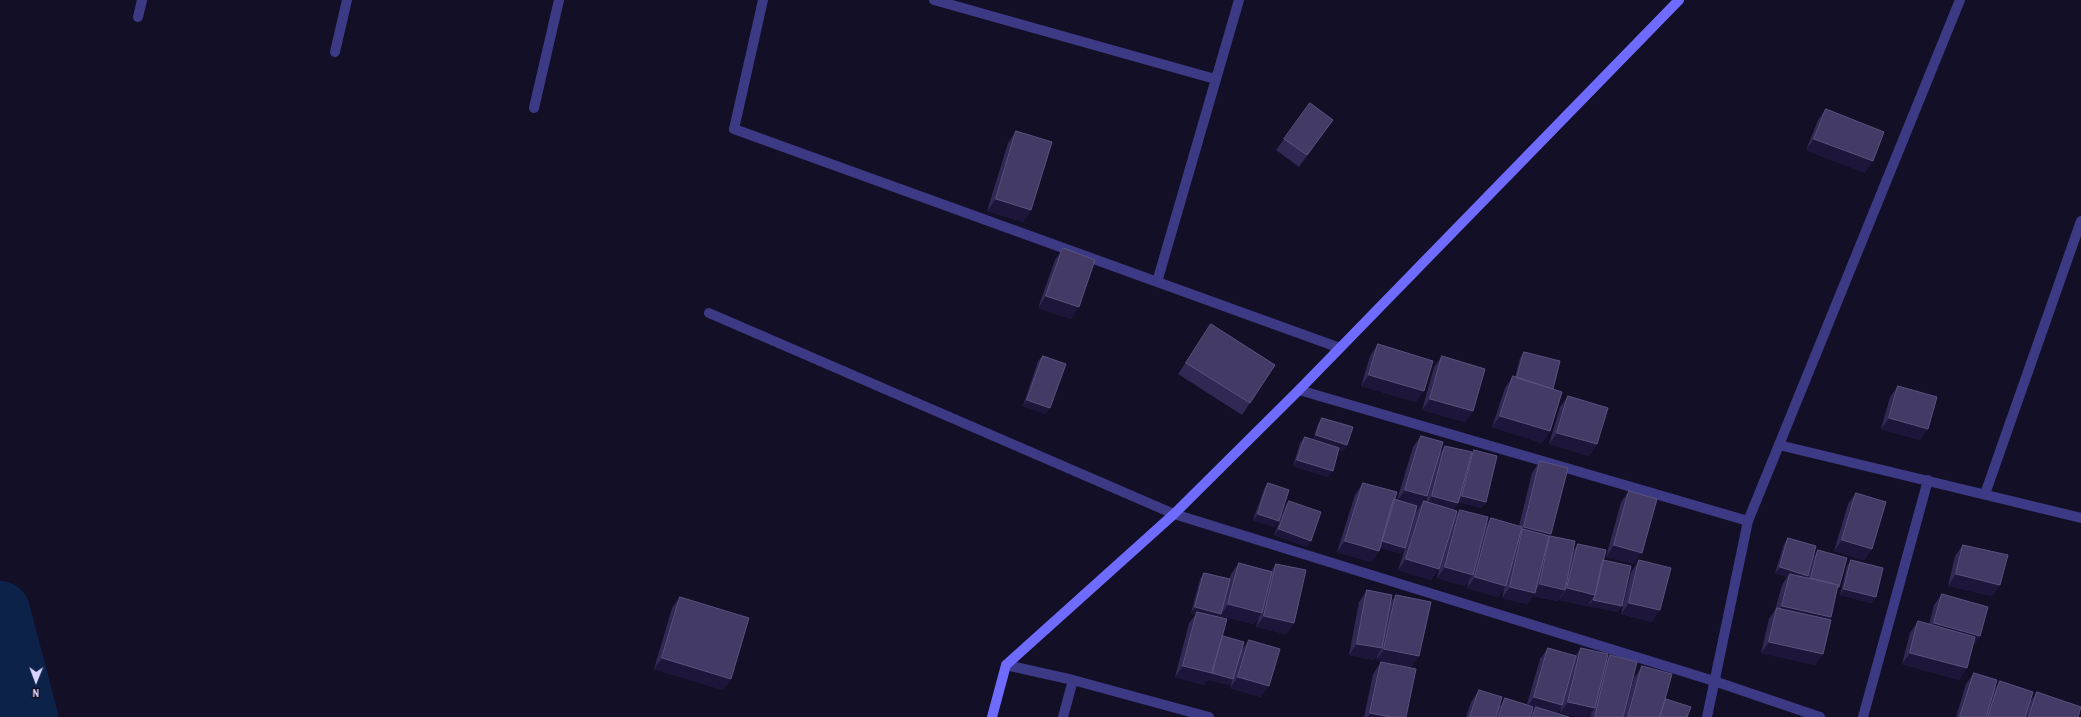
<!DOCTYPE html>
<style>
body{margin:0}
#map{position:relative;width:2081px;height:717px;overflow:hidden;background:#130f26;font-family:"Archivo Narrow",sans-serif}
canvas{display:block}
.north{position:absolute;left:16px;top:661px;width:40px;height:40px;-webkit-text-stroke:3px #130f26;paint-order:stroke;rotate:181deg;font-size:11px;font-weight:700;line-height:16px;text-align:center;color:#d9d4ff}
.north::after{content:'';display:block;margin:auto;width:14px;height:18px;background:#d9d4ff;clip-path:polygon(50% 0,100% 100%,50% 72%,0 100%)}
</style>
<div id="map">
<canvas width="2081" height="717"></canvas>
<div class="north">N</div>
</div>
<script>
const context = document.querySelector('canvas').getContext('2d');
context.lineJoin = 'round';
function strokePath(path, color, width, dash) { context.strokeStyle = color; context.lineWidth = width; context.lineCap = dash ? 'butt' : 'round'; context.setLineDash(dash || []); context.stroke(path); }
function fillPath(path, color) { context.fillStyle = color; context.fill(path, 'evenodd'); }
strokePath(new Path2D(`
 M0,611l28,106`), '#0c2248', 60);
strokePath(new Path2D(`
 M763,0l-29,129 606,219
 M934,0l281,79
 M138,17l4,-17
 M335,52l12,-52
 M534,108l25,-108
 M1157,282l82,-282
 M709,313l465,201 540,167 106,36
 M1299,390l449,131
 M1779,445l302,73
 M1985,494l96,-273
 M1006,665l67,15 136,37
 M1063,717l10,-37
 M1707,717l41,-196 212,-521
 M1863,717l65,-237`), '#3d3a85', 10);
strokePath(new Path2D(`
 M992,717l14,-52 168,-151 125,-124 380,-390`), '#6f6bff', 10);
fillPath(new Path2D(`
 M1310,103l23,17 -34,47 -23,-17z
 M1826,109l39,64 -59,-23 12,-30z
 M1016,131l15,79 -8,12 -36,-11 21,-68z
 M1063,248l8,71 -33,-11 17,-48z
 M1211,324l39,79 -8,12 -64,-41z
 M1378,344l38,58 -55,-16 9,-30z
 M1524,352l29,37 -3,42 -8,12 -50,-16 13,-39 8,-12 2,1 5,-19z
 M1043,356l3,58 -23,-8 15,-45z
 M1442,356l31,55 -8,11 -43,-12 12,-43z
 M1898,386l22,54 -39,-11 9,-32z
 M1568,396l29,48 -8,12 -40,-12 11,-37z
 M1322,418l25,27 -4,6 -4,-1 -11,27 -35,-11 7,-23 5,-6 8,3 5,-16z
 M1421,436l19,17 5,-7 26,8 3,-4 12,52 -5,6 -22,-6 -6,8 2,7 5,-7 25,16 6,-8 28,8 13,-53 8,-12 11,73 -2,4 1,-2 23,15 5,-7 25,16 15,52 -29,-6 1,-3 -3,3 -28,-6 1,-4 -3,5 -24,-5 -6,8 -25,-6 2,-9 -6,8 -31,-9 2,-8 -4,6 -28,-8 5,-20 -11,22 -33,-10 7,-22 -4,6 -21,-7 -1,4 -8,11 -34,-10 18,-57 8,-12 31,16 3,1 16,-53zM1429,490l-3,11h-2l-8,11 -9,30 10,-35 2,1 8,-12z
 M1268,483l11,38 -5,6 -21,-7 11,-31z
 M1629,491l5,73 -28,-7 15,-55z
 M1856,493l16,56 -8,11 -30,-9 14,-47z
 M1289,501l18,46 -33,-12 11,-28z
 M1788,538l18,39 2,1 6,-22 4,-6 19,40 -8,30 -14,45 -54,-12 8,-34 6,-9 7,-25 5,-8 -12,-4 9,-29z
 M1963,545l37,40 -8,11 -44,-10 7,-30z
 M1639,560l13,62 -31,-8 10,-42z
 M1851,560l25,37 -5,6 -31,-8 7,-29z
 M1239,563l32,8 5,-7 18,59 -8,11 -30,-7 3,-10 -5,7 -34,-8v-2l-2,3 5,19 18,15 8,-11 12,57 -31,-9 2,-7 -3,4 -21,-5 -4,5 -29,-8 14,-54 7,-9 -5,-1 9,-34 4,-6 25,6 2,-5z
 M1367,590l24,12 5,-7 15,73 -35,-8 2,-6 -4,6 -25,-5 10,-53z
 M1942,594l38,42 -7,10 -14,34 -57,-16 8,-31 8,-12 11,3 5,-19z
 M680,597l43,93 -69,-21 18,-61z
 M1548,648l27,8 6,-8 25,13 4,-6 13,62h-33l1,-4 -3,4h-11l-17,-4 1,-6 -4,6 12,4h-103l5,-15 8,-12 21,16 5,-8 22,6 13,-45z
 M1381,662l25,55h-42l9,-43z
 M1642,666l22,35 2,-2 21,18h-64l11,-39z
 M1974,673l21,16 5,-8 30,21 7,-10 41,25h-122l10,-33z`), '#312854');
fillPath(new Path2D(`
 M1814,139l59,22 -8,12 -59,-23z
 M996,199l35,11 -8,12 -36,-11z
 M1046,296l33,11 -8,12 -33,-11z
 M1369,375l55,16 -8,11 -55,-16z
 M1430,399l43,12 -8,11 -43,-12z
 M1027,400l23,8 -4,6 -23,-8z
 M1500,416l50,15 -8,12 -50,-16z
 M1889,418l39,11 -8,11 -39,-11z
 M1557,433l40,11 -8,12 -40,-12z
 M1316,435l31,10 -4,6 -31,-10z
 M1297,460l36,11 -5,6 -35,-11z
 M1405,490l22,6 -8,12 -22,-7z
 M1432,496l26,7 -8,11 -26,-6z
 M1462,496l24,6 -5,6 -23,-6z
 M1258,514l21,7 -5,6 -21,-7z
 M1524,527l27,7 -8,11 -20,-16 -7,10z
 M1279,529l32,12 -4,6 -33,-12z
 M1842,540l30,9 -8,11 -30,-9z
 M1345,541l34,10 -8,11 -34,-10z
 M1382,541l23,7 -4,6 -23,-7z
 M1614,545l28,8 -8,11 -28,-7z
 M1406,559l33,10 -8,11 -33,-10z
 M1445,567l28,8 -8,11 -28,-8z
 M1780,567l28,9 -5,6 -13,-8 -3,3 -12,-4z
 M1956,574l44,11 -8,11 -44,-10z
 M1475,577l31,9 -8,11 -31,-9z
 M1540,584l25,6 -8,11 -24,-5 -6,8 -25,-6 8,-11 24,5z
 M1567,588l28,7 -8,11 -28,-6z
 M1844,589l32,8 -5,6 -31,-8z
 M1593,600l29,6 -4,6 -29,-6z
 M1629,603l31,7 -8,12 -31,-8z
 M1228,604l34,9 -8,11 -34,-8z
 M1782,606l49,11 -8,12 -48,-14z
 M1195,607l26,7 -4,6 -20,-8 -1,2 -5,-1z
 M1264,616l30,7 -8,11 -30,-7z
 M1934,623l46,13 -8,12 -46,-13z
 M1769,642l54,12 -8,11 -54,-12z
 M1357,644l25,4 -8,12 -25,-5z
 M1384,649l35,7 -8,12 -35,-8z
 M1910,653l57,15 -8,12 -57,-16z
 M662,658l69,21 -8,11 -69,-21z
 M1183,666l50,13 -4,6 -21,-5 -4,5 -29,-8z
 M1238,677l31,9 -8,11 -31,-9z
 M1534,697l28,8 -8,12 -18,-10 -3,4 -7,-2z
 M1568,702l27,6 -7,9h-11l-17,-4z
 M1370,713l20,4h-22z`), '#1d163a');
const building = new Path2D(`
 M1310,103l23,17 -26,35 -23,-16z
 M1826,109l58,23 -11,29 -59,-22z
 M1016,131l36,11 -21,68 -35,-11z
 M1063,248l32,12 -16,47 -33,-11z
 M1211,324l64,41 -25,38 -64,-40z
 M1378,344l55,17 -9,30 -55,-16z
 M1524,352l36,9 -7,28 -36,-11z
 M1043,356l23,8 -16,44 -23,-8z
 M1442,356l43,13 -12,42 -43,-12z
 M1513,376l49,16 -12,39 -50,-15z
 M1898,386l39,11 -9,32 -39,-11z
 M1568,396l40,12 -11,36 -40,-11z
 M1322,418l31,9 -6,18 -31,-10z
 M1421,436l22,6 -16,54 -22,-6z
 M1305,437l34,11 -6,23 -36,-11z
 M1445,446l27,6 -14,51 -26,-7z
 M1474,450l23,6 -11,46 -24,-6z
 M1540,461l28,7 -17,66 -27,-7z
 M1268,483l21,7 -10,31 -21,-7z
 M1363,483l34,9 -18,59 -34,-10z
 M1629,491l28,8 -15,54 -28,-8z
 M1856,493l30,9 -14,47 -30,-9z
 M1394,499l23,7 -12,42 -23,-7z
 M1289,501l32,11 -10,29 -32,-12z
 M1424,501l33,10 -18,58 -33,-10z
 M1460,510l28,7 -15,58 -28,-8z
 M1491,518l31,9 -16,59 -31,-9z
 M1523,529l26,7 -14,57 -25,-6z
 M1550,536l25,5 -10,49 -25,-6z
 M1788,538l28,8 -8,30 -28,-9z
 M1578,544l28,6 -11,45 -28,-7z
 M1963,545l45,10 -8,30 -44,-11z
 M1818,550l29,8 -8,29h-1v-2l-27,-7z
 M1603,560l28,6 -9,40 -29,-6 2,-5z
 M1639,560l32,8 -11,42 -31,-7z
 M1851,560l32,8 -7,29 -32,-8z
 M1239,563l33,9 -10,41 -34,-9z
 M1276,564l30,6 -12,53 -30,-7z
 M1204,573l26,6 -9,35 -26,-7z
 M1790,574l48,11 -7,32 -49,-11z
 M1367,590l25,5 -10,53 -25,-4z
 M1942,594l46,13 -8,29 -46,-13z
 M1396,595l35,7 -12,54 -35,-7z
 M680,597l69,21 -18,61 -69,-21z
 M1777,608l54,12 -8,34 -54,-12z
 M1197,612l30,7 -15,54 -29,-7z
 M1918,621l57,16 -8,31 -57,-15z
 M1223,636l21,6 -11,37 -21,-6z
 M1249,640l31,9 -11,37 -31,-9z
 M1548,648l28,8 -14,49 -28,-8z
 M1581,648l27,6 -13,54 -27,-6z
 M1610,655l27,7 -14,55h-28z
 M1381,662l35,7 -10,48h-16l-20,-4z
 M1642,666l30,8 -12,43h-32z
 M1974,673l23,7 -11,37h-26z
 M2000,681l33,11 -8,25h-37z
 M1479,690l23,7 -6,20h-26z
 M2037,692l44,15 -3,10h-49z
 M1505,698l28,9 -3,10h-31z
 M1666,699l25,8 -4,10h-27z
 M1536,707l33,10h-36z`);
fillPath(building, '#433a66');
strokePath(building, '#5a527e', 1);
</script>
